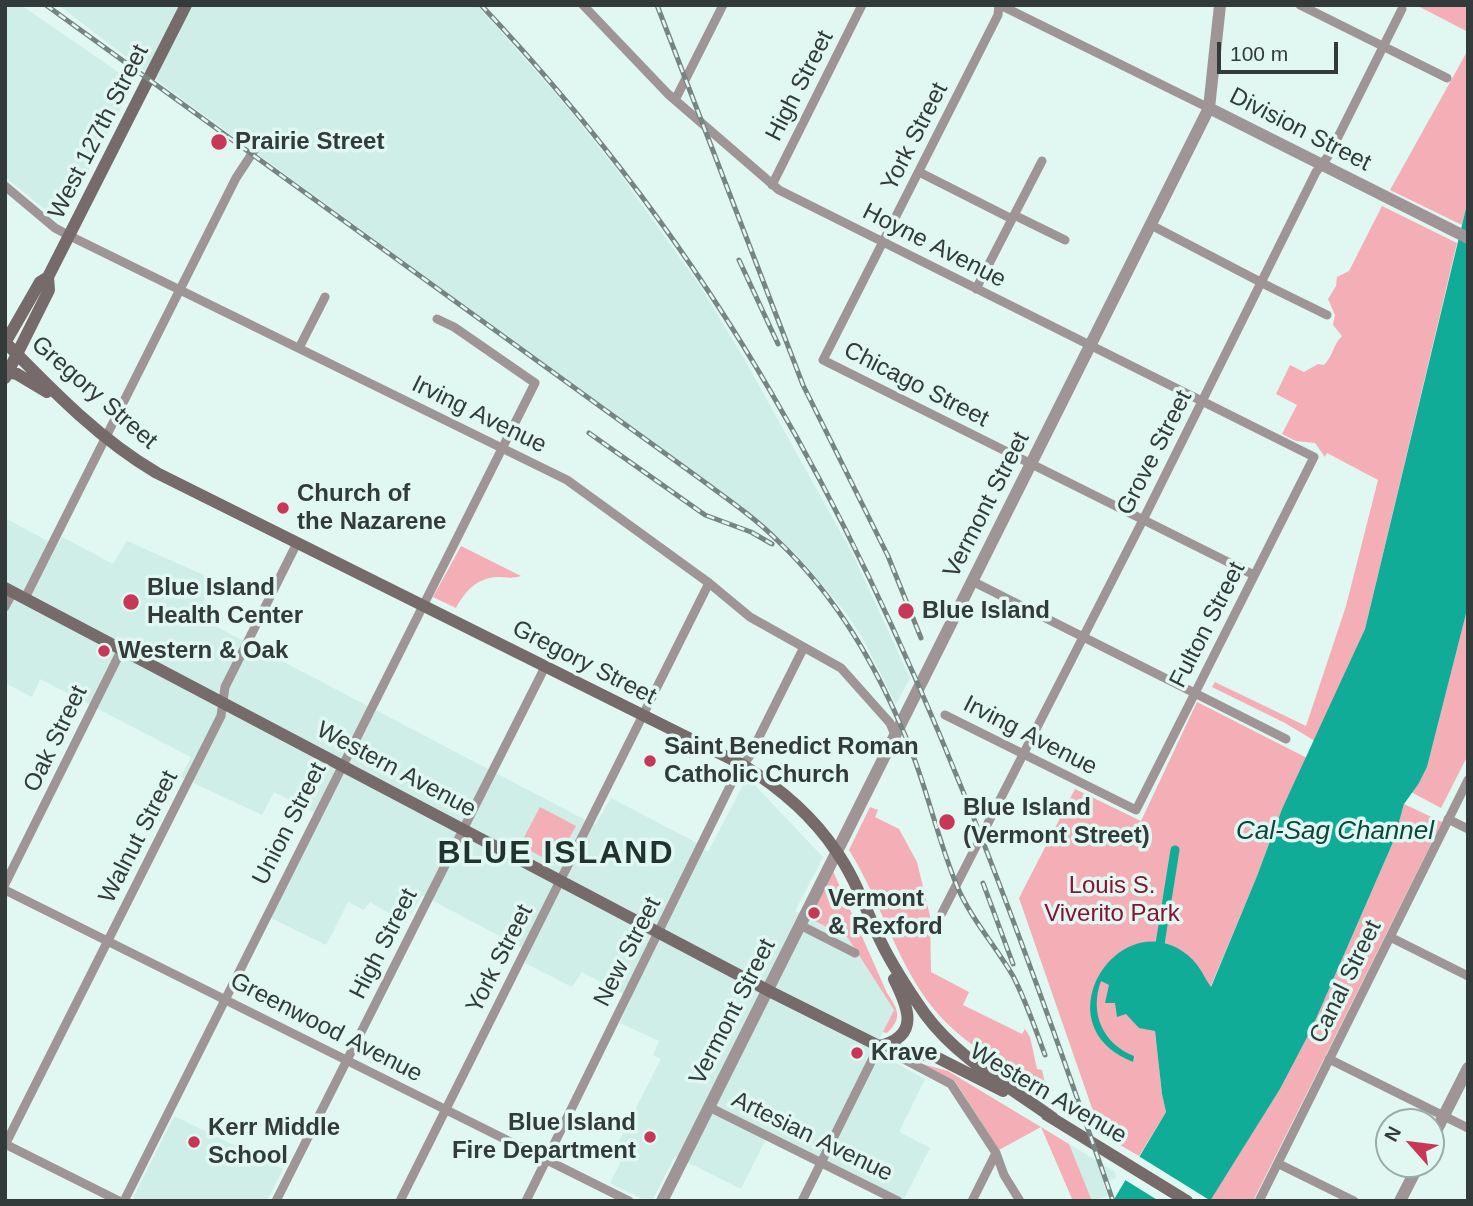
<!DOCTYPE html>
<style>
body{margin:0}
#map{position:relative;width:1473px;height:1206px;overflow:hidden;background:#e0f7f2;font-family:Arial,sans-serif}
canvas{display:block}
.frame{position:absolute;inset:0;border:7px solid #323b39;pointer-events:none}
.north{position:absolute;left:1375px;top:1108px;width:70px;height:70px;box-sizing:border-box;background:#e0f7f2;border:2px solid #9aaca8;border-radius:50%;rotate:298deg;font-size:19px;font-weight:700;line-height:28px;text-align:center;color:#323b39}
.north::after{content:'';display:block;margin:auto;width:24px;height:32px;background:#c83856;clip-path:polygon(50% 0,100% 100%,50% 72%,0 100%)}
.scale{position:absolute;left:1217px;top:42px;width:121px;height:32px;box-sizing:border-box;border:4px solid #323b39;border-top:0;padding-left:9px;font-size:21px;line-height:24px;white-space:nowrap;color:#323b39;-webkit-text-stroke:5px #e0f7f2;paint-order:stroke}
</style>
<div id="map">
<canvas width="1473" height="1206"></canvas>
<div class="frame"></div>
<div class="north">N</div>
<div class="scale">100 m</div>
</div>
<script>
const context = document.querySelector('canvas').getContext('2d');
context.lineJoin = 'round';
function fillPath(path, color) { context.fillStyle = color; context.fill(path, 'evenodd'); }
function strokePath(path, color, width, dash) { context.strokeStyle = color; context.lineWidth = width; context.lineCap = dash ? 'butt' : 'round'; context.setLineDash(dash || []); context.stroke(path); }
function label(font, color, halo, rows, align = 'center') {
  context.font = font + ' Arial,sans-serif'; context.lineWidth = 7; context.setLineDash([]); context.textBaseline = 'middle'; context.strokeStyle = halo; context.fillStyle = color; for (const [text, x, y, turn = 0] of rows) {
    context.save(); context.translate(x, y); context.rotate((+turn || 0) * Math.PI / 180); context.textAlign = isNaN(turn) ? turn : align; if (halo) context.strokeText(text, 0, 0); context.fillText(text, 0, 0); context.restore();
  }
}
fillPath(new Path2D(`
 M5,5h16l113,78 -69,133 -7,4 -53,-43z
 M58,5h419l86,97 57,72 80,112 43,71 109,196 58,125 -14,26 -34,-67 -16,-24 -49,-58 -43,-39 -584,-426z
 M5,518l52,28 5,-9 51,27 14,-23 88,39 -19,36 399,209 16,-27 86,45 11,9 39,-75 76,80 -28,54 53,27 46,72 -20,41 51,28 -26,53 31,16 -26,51 -135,-66 -28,56 -66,-33 -23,45h-6l-36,-18 16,-31 -10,-5 45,-88 -8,-4 6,-14 -39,-18 11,-25 -49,-26 -10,15 -47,-24 5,-11 -108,-57 -16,28 -36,-21 -6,8 -16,-8 -22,43 -55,-27 51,-102 -48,-24 -12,23 -81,-38 10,-20 -151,-78 -8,18 -27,-14z
 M174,1116l109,53 -16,32h-129l-5,-3z
 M1069,1144l46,28 1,6 -13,5 5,13 -16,5z`), '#ceeee7');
fillPath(new Path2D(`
 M1416,5h52v27z
 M1468,50v150l-6,25 -72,-35z
 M1382,206l75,37 -92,386 -50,112 -30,-18 -73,-36 3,-5 91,44 40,-120 32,-126 -51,-27 -2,4 -10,-14 -19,-2 -14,-7 15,-29 -21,-11 14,-29 14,7 14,-8 6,1c9,-9 9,-20 18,-29l-9,-11 2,-10 -7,-16 8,-13 1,-9 12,-6z
 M461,546l60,30c-9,3 -15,1 -24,1 -20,1 -32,14 -41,31l-23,-11z
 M1468,606v149l-27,53 -30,-16 8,-9 8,-16z
 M1197,702l110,56 -25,51 -25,67 -47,112 -55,43 7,63 4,18 -27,44 -38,-22 -82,-236 56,-109 66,32z
 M1404,804l38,18 -189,379 -43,-1 70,-111 32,-61 82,-188z
 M540,807l36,19 -21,38 -35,-19z
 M870,807l8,3 -3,7 24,12 18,33 13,54 1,56 38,20 -6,13 59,29 3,-5 5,8 7,32 5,1 4,18 -1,12c-35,-34 -81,-53 -112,-92 -38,-48 -52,-107 -84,-158z
 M833,871l54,122c11,16 16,25 0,40l-4,-1 11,-22 -46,-72 -39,-20z
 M919,1063l29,8 121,73 23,57h-19l-32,-74 -42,23 -44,-69z`), '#f4aeb5');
fillPath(new Path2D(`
 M1468,200v406l-41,161 -8,16 -15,21 -10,36 -82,188 -32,61 -70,112h-97l53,-89 -4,-18 -7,-63 -16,-3 -13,-14 -9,3 -2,-14h-10l4,-18 -8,-4c-12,32 2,63 33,75l-1,6c-97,-38 -8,-168 60,-102 8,8 12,19 18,27l46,-111 25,-67 83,-180z`), '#10ac98');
fillPath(new Path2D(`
 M1136,1155h1l74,46h-52l-37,-23z`), '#e0f7f2');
strokePath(new Path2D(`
 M1160,944l15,-94`), '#10ac98', 9);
strokePath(new Path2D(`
 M583,5l85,89 111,96 535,267 -178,353 -191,-95
 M999,5l-1,10 -175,345 431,215
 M1000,5l209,103
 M1300,5l147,73
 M675,100l48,-95
 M919,172l93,47
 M772,185l90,-180
 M5,186l50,42 15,8 497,244 142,103 41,34 91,51 49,55 5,12
 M1014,215l51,25
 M1151,225l119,62 57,28
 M976,289l66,-128
 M299,348l26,-51
 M972,581l314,158
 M25,598l211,-420 21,-32
 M5,607l8,-15
 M1448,819l20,10
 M5,884l117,-235
 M5,890l624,311
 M942,913l201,-393 173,-348 13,-17 73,-146
 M800,925l55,28
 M1390,937l78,39
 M1329,1059l139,69
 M709,1107l189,94
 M5,1144l114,57
 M5,1145l216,-429 4,-29 72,-144
 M1279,1164l75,37
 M124,1201l411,-818 -81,-56 -17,-8
 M276,1201l269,-534
 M400,1201l309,-618
 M526,1201l210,-427 13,-17 55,-110
 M802,1201l77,-155 72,38 45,69 8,22 16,26
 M972,1201l24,-48
 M1259,1201l209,-421`), '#9f9596', 9);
strokePath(new Path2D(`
 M1209,108l259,130
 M1431,1141l37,-73
 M662,1201l547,-1093 11,-103
 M1400,1201l19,-37`), '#9f9596', 12);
strokePath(new Path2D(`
 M5,342c47,48 94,97 152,131l586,292c37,23 69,50 93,86 20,28 30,60 45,91 12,25 28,49 44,72 32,44 85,73 128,104
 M5,343l35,-61 8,-5 138,-272
 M5,372l12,2 30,18
 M5,378l44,-88 -1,-13
 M5,588l768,405 106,53 57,11 67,34
 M879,1046c42,-10 29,-39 15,-67
 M1047,1115l140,86`), '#776a6a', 12);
const rail = new Path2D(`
 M46,5l653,473c27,20 55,39 79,63 59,56 98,124 129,199 20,47 30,98 50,146 14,33 38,59 56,90 13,25 22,52 32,79
 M481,5c111,118 210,249 291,389 147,251 246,533 341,807
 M657,5l146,380 85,171 33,82
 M739,260l39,84
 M589,433l116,82 46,17 21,12
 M983,883l30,81`);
strokePath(rail, '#778582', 5);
strokePath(rail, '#e0f7f2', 2.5, [8]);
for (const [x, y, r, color] of [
 [219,142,9,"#c83856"],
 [283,508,7,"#c83856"],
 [131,602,9,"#c83856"],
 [906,611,9,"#c83856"],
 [104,651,7,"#c83856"],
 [650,761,7,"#c83856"],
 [947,822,9,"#c83856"],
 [814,913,7,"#c83856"],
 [857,1053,7,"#c83856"],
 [650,1137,7,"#c83856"],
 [194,1142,7,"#c83856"]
]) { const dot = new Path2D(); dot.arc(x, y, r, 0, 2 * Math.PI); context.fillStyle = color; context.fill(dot); strokePath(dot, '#e0f7f2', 2.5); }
label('24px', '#323b39', '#e0f7f2', [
 ["High Street",800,86,-63],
 ["Division Street",1300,130,27],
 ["West 127th Street",99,132,-63],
 ["York Street",915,137,-63],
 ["Hoyne Avenue",934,246,27],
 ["Chicago Street",916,385,27],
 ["Gregory Street",94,393,41],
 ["Irving Avenue",479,415,26],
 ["Grove Street",1155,453,-63],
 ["Vermont Street",987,505,-63],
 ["Fulton Street",1208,625,-63],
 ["Gregory Street",584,663,27],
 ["Irving Avenue",1030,736,27],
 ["Oak Street",56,739,-64],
 ["Western Avenue",396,770,28],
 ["Union Street",290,824,-63],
 ["Walnut Street",139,837,-63],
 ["High Street",384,944,-63],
 ["New Street",628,952,-63],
 ["York Street",500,959,-63],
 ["Canal Street",1346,982,-64],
 ["Vermont Street",733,1012,-63],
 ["Greenwood Avenue",326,1028,27],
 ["Western Avenue",1048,1094,30],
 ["Artesian Avenue",812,1137,26]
]);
label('bold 24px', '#323b39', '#e0f7f2', [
 ["Prairie Street",235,142],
 ["Church of",297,494],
 ["the Nazarene",297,522],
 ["Blue Island",147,588],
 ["Health Center",147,616],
 ["Blue Island",922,611],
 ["Western & Oak",118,651],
 ["Saint Benedict Roman",664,747],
 ["Catholic Church",664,775],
 ["Blue Island",963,808],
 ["(Vermont Street)",963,836],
 ["Vermont",828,899],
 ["& Rexford",828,927],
 ["Krave",871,1053],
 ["Blue Island",636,1123,"right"],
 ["Fire Department",636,1151,"right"],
 ["Kerr Middle",208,1128],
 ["School",208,1156]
], 'left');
label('24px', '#871332', '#e0f7f2', [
 ["Louis S.",1112,886],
 ["Viverito Park",1112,914]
]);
label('italic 26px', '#0b463d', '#e0f7f2', [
 ["Cal-Sag Channel",1335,832]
]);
context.letterSpacing = '2px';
label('bold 32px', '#20332f', '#e0f7f2', [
 ["BLUE ISLAND",556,854]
]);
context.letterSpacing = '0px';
</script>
